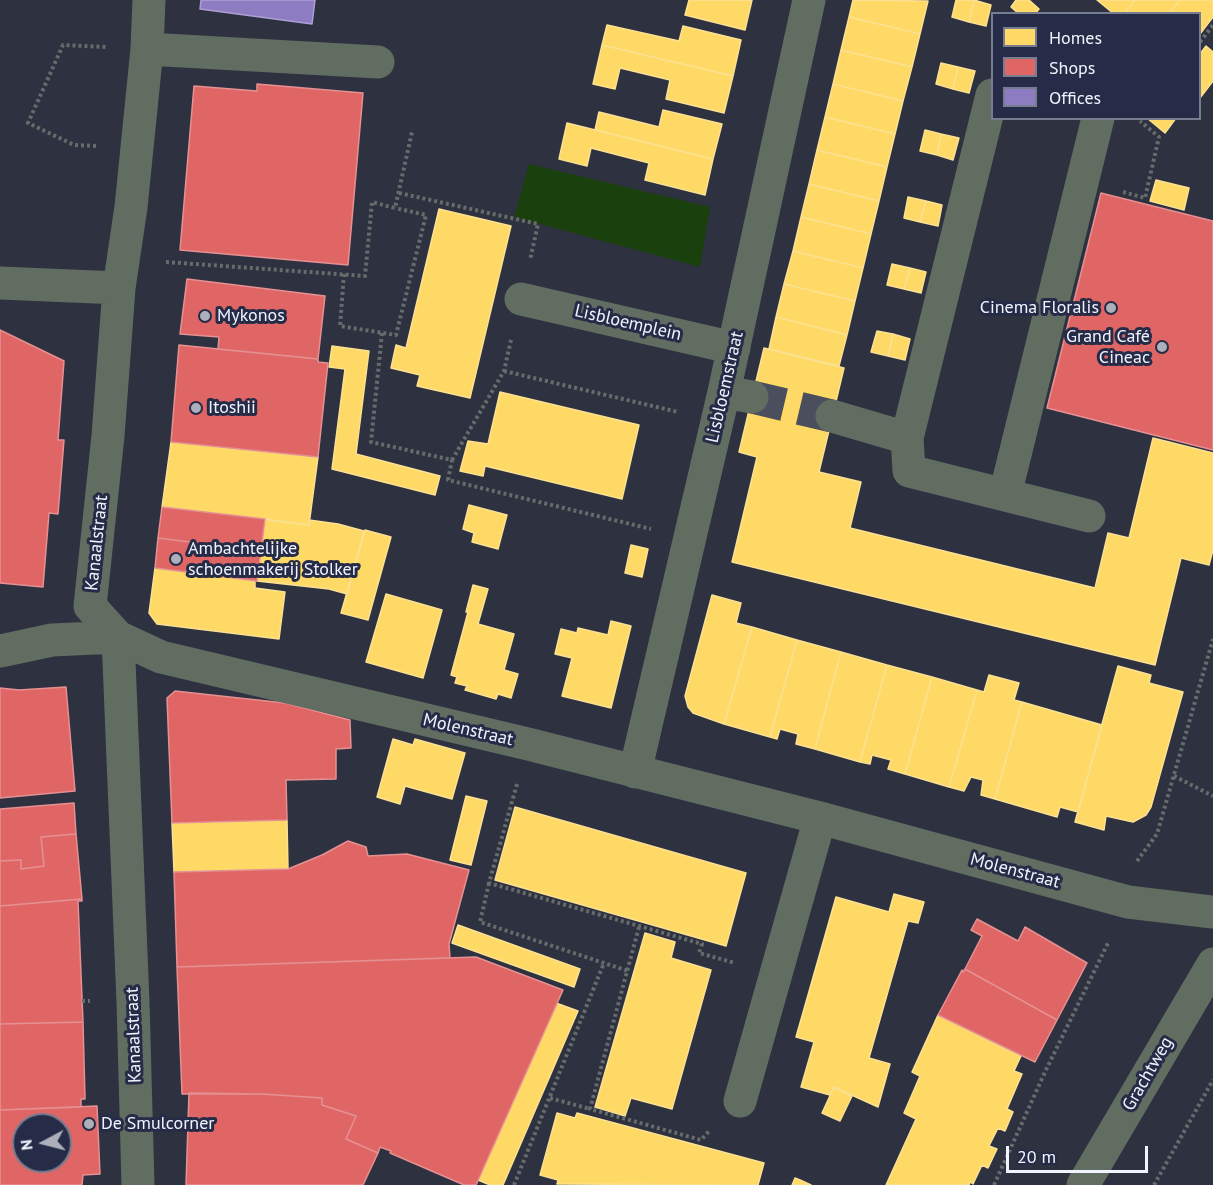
<!DOCTYPE html>
<meta charset="utf-8">
<style>
body{margin:0}
#map{position:relative;width:1213px;height:1185px;overflow:hidden;background:#2e313f;font-family:"PT Sans",sans-serif}
canvas{display:block}
.legend{position:absolute;left:991px;top:12px;width:210px;height:108px;box-sizing:border-box;background:#262c47;border:2px solid #777c90;margin:0;padding:8px 10px;list-style:none;font-size:18px;color:#f1f4fe}
.legend li{display:flex;align-items:center;gap:12px;height:30px}
.legend b{width:30px;border:2px solid #777c90}
.north{position:absolute;left:12px;top:1113px;width:60px;height:60px;box-sizing:border-box;background:#262c47;border:2px solid #777c90;border-radius:50%;rotate:263deg;font-size:16px;font-weight:700;line-height:24px;text-align:center;color:#f1f4fe}
.north::after{content:'';display:block;margin:auto;width:21px;height:27px;background:#adb0bb;clip-path:polygon(50% 0,100% 100%,50% 72%,0 100%)}
.scale{position:absolute;left:1006px;top:1146px;width:142px;height:27px;box-sizing:border-box;border:3px solid #f1f4fe;border-top:0;padding-left:8px;font-size:18px;line-height:21px;white-space:nowrap;color:#f1f4fe;-webkit-text-stroke:4px #262c47;paint-order:stroke}
</style>
<div id="map">
<canvas width="1213" height="1185"></canvas>
<ul class="legend">
<li><b style="height:16px;background:#ffd966"></b>Homes</li>
<li><b style="height:16px;background:#e06666"></b>Shops</li>
<li><b style="height:16px;background:#8e7cc3"></b>Offices</li>
</ul>
<div class="north">N</div>
<div class="scale">20 m</div>
</div>
<script>
const context = document.querySelector('canvas').getContext('2d');
context.lineJoin = 'round';
function fillPath(path, color) { context.fillStyle = color; context.fill(path, 'evenodd'); }
function strokePath(path, color, width, dash) { context.strokeStyle = color; context.lineWidth = width; context.lineCap = dash ? 'butt' : 'round'; context.setLineDash(dash || []); context.stroke(path); }
function label(font, color, halo, rows, align = 'center') {
  context.font = font + ' "PT Sans",sans-serif'; context.lineWidth = 6; context.setLineDash([]); context.textBaseline = 'middle'; context.strokeStyle = halo; context.fillStyle = color; for (const [text, x, y, turn = 0] of rows) {
    context.save(); context.translate(x, y); context.rotate((+turn || 0) * Math.PI / 180); context.textAlign = isNaN(turn) ? turn : align; if (halo) context.strokeText(text, 0, 0); context.fillText(text, 0, 0); context.restore();
  }
}
fillPath(new Path2D(`
 M529,164l181,43 -10,60 -186,-50z`), '#1a410d');
const homes = new Path2D(`
 M689,0h63l-7,30 -60,-15z
 M853,0l75,1 -8,33 -71,-17z
 M956,0h18l-5,22 -17,-5z
 M974,0l17,5 -5,21 -17,-4z
 M1016,0h13l10,9 -4,5h-16l-8,-7z
 M1097,0h38l-11,14h-10z
 M1135,0h45l-11,14h-45z
 M1180,0h33v17l-13,17v-20h-31z
 M849,17l71,17 -8,33 -71,-17z
 M607,25l72,16 4,-15 58,14 -8,36 -131,-31z
 M602,45l131,31 -9,37 -58,-14 4,-19 -50,-12 -5,21 -22,-5z
 M1206,46l7,6v29l-13,17v-44z
 M841,50l71,17 -9,34 -70,-17z
 M941,63l17,4 -5,22 -17,-5z
 M958,67l17,4 -6,22 -16,-4z
 M833,84l70,17 -8,33 -70,-17z
 M663,110l59,14 -9,35 -118,-29 4,-18 60,15z
 M825,117l70,17 -8,33 -70,-17z
 M1147,118h29l-11,15z
 M567,123l146,36 -8,36 -60,-15 4,-17 -58,-15 -4,18 -28,-7z
 M925,130l16,4 -4,21 -17,-4z
 M941,134l18,4 -6,22 -16,-5z
 M817,150l70,17 -8,34 -70,-17z
 M1156,180l33,8 -5,22 -34,-9z
 M809,184l70,17 -8,33 -70,-17z
 M908,197l18,4 -6,21 -16,-4z
 M926,201l16,4 -4,21 -18,-4z
 M439,209l72,17 -41,172 -53,-12 3,-11 -29,-7 5,-23 10,3z
 M801,217l70,17 -8,34 -70,-17z
 M793,251l70,17 -8,33 -71,-17z
 M892,264l18,4 -6,21 -17,-4z
 M910,268l16,4 -5,21 -17,-4z
 M784,284l71,17 -8,34 -71,-18z
 M776,317l71,18 -8,31 -70,-17z
 M877,331l16,3 -5,22 -17,-4z
 M893,334l17,5 -5,21 -17,-4z
 M332,346l37,5 -13,103 84,22 -5,19 -103,-26 13,-100 -16,-2z
 M764,348l80,20 -25,104 42,10 -11,46 245,60 13,-55 21,5 24,-100 60,15v97l-4,15 -28,-7 -26,107 -423,-103 25,-105 -18,-5z
 M500,392l139,33 -17,74 -137,-33 -2,10 -23,-5 8,-30 20,3z
 M171,442l147,15 -9,68 -147,-18z
 M469,505l38,10 -9,34 -26,-7 2,-9 -11,-4z
 M265,519l44,6v-5l29,4 26,7 -17,63 -18,-5 -72,-8z
 M365,530l26,7 -23,83 -27,-7z
 M631,545l17,4 -6,28 -17,-4z
 M155,568l100,12v8l30,4 -6,47 -122,-15 -8,-11z
 M473,585l15,4 -10,35 36,10 -10,36 14,4 -7,24 -13,-4 -2,5 -31,-9 2,-4 -12,-3 2,-6 -6,-2 17,-63h-2z
 M386,594l56,16 -19,68 -57,-16z
 M712,595l29,8 -5,20 16,4 -28,97 -31,-11 -5,-6 -3,-11z
 M611,621l20,5 -20,82 -49,-12 10,-38 -17,-4 6,-25 16,4 1,-5 30,7z
 M752,627l45,13 -27,97 -46,-13z
 M797,640l44,12 -26,97 -19,-5 2,-10 -18,-5 -3,10 -7,-2z
 M841,652l46,13 -27,97 -45,-13z
 M887,665l45,12 -27,97 -17,-5 3,-9 -19,-5 -2,9 -10,-2z
 M1118,666l33,9 -2,8 34,9 -32,115 -5,8 -13,7 -27,-6 -2,14 -29,-8z
 M989,675l30,8 -5,17 8,2 -27,97 -14,-4 2,-15 -12,-3 -7,14 -15,-4 28,-97 7,2z
 M932,677l45,13 -28,97 -44,-13z
 M1022,702l80,23 -24,87 -18,-5 -3,10 -62,-18z
 M393,739l20,6 2,-6 50,14 -13,46 -47,-13 -5,18 -23,-7z
 M466,796l21,5 -16,64 -21,-5z
 M515,807l231,66 -20,73 -231,-66z
 M287,820l1,49 -114,3 -2,-49z
 M894,894l30,8 -6,21 -10,-2 -39,137 21,6 -12,43 -44,-20 -4,8 -29,-8 13,-45 -18,-5 40,-140 53,15z
 M458,925l122,44 -6,18 -122,-44z
 M645,933l30,9 -4,16 40,12 -39,139 -41,-11 -6,18 -30,-9z
 M556,1003l22,8 -75,174h-13l-12,-5z
 M938,1015l83,41 -7,15 8,3 -15,35 6,3 -8,19 -7,-3 -9,18 8,3 -9,19 -6,-3 -9,19 -3,-2 -1,3h-83l30,-66 -12,-6 16,-37 -8,-4z
 M834,1087l18,9 -12,25 -18,-8z
 M557,1113l18,5 2,-5 187,50 -6,22 -201,-1 1,-4 -18,-5z
 M795,1178l5,2 11,5h-19z`);
fillPath(homes, '#ffd966');
strokePath(homes, '#fbe194', 1.5);
const shops = new Path2D(`
 M257,84l106,9 -15,172 -168,-15 14,-164 63,5z
 M1101,193l112,28v229l-166,-42z
 M187,279l138,17 -7,63 -100,-10 1,-12 -39,-3z
 M0,330l64,31 -6,79h6l-6,74 -9,-1 -6,74 -43,-4z
 M179,345l139,14v3l10,1 -10,94 -147,-15z
 M162,507l103,12 -4,32 -103,-13z
 M158,538l103,13 -4,30 -102,-13z
 M66,687l9,104 -75,7v-110l19,2z
 M175,691l110,12 65,17 1,28 -15,1v30l-50,1 1,40 -115,3 -5,-125z
 M74,803l2,31 -35,3 3,29 -23,3v-9l-21,1v-52z
 M76,834l6,65 -82,7v-45l21,-1v9l23,-3 -3,-29z
 M348,841l18,6 2,9 39,-2 62,16 -20,74 1,14 -273,9 -3,-95 114,-3 34,-14z
 M82,899v2h-4l5,121 -83,2v-118z
 M977,919l41,22 7,-14 62,36 -30,57 -92,-51 17,-33 -11,-6z
 M476,957l87,33 -87,195h-12l-74,-32 1,-2 -11,-4 -2,6 -32,-14 10,-23 -34,-11v-7l-60,-4h-80l-5,-127z
 M965,969l92,51 -22,42 -97,-47 24,-45 1,2z
 M83,1022l2,77h-4v8l-81,3v-86z
 M189,1093l73,1 60,4v7l34,11 -10,23 32,14 -15,32h-177z
 M97,1106l3,68 -17,1 -1,10h-82v-75zM24,1125h36v36h-36z`);
fillPath(shops, '#e06666');
strokePath(shops, '#e59194', 1.5);
const offices = new Path2D(`
 M201,0h114l-3,24 -112,-15z`);
fillPath(offices, '#8e7cc3');
strokePath(offices, '#aca0d5', 1.5);
strokePath(new Path2D(`
 M752,397l80,19`), '#4b4e5c', 33, [33, 16]);
strokePath(new Path2D(`
 M1200,42l13,-17
 M96,146l-22,-1 -46,-22 35,-78 43,2
 M1123,192l22,6 14,-61 -19,-16
 M399,193l139,31 -8,36
 M166,262l199,14 7,-74 23,6 17,-76
 M344,274l-4,52 56,9 30,-120 -31,-7
 M382,333l-11,109 81,18 -4,20 203,49
 M504,371l174,41
 M452,460l52,-89 7,-31
 M1174,776l39,20
 M517,784l-28,99 213,61 -3,9 36,10
 M1137,861l20,-27 56,-195
 M489,883l-9,39 148,49
 M639,927l-49,182 111,31 9,-10
 M82,1001h8
 M550,1098l40,11
 M514,1185l90,-222
 M994,1185l51,-113 64,-131
 M1154,1185l59,-105`), '#656c6b', 4, [3, 3]);
strokePath(new Path2D(`
 M147,49l231,13
 M992,95l-85,343 2,33 180,45
 M0,283l119,5
 M521,299l213,49
 M724,392l28,5
 M832,416l75,22
 M1005,495l93,-377
 M0,651l52,-11 66,-3 43,20 367,87 292,74 308,84 85,10
 M635,772l89,-380 85,-392
 M740,1101l80,-283
 M138,1185l-5,-183 -15,-365 -28,-31 18,-170 11,-148 12,-81 16,-158 2,-49
 M1083,1185l130,-221`), '#626d62', 33);
for (const [x, y, r, color] of [
 [1111,308,6,"#adb0bb"],
 [205,316,6,"#adb0bb"],
 [1162,347,6,"#adb0bb"],
 [196,408,6,"#adb0bb"],
 [176,559,6,"#adb0bb"],
 [89,1124,6,"#adb0bb"]
]) { const dot = new Path2D(); dot.arc(x, y, r, 0, 2 * Math.PI); context.fillStyle = color; context.fill(dot); strokePath(dot, '#262c47', 2); }
label('18px', '#f1f4fe', '#262c47', [
 ["Cinema Floralis",1099,308,"right"],
 ["Mykonos",217,316],
 ["Grand Café",1150,337,"right"],
 ["Cineac",1150,358,"right"],
 ["Itoshii",208,408],
 ["Ambachtelijke",188,549],
 ["schoenmakerij Stolker",188,570],
 ["De Smulcorner",101,1124]
], 'left');
label('18px', '#f1f4fe', '#262c47', [
 ["Lisbloemplein",628,323,13],
 ["Lisbloemstraat",725,387,-77],
 ["Kanaalstraat",97,543,-84],
 ["Molenstraat",468,730,13],
 ["Molenstraat",1015,871,15],
 ["Kanaalstraat",134,1035,-92],
 ["Grachtweg",1148,1074,-60]
]);
</script>
